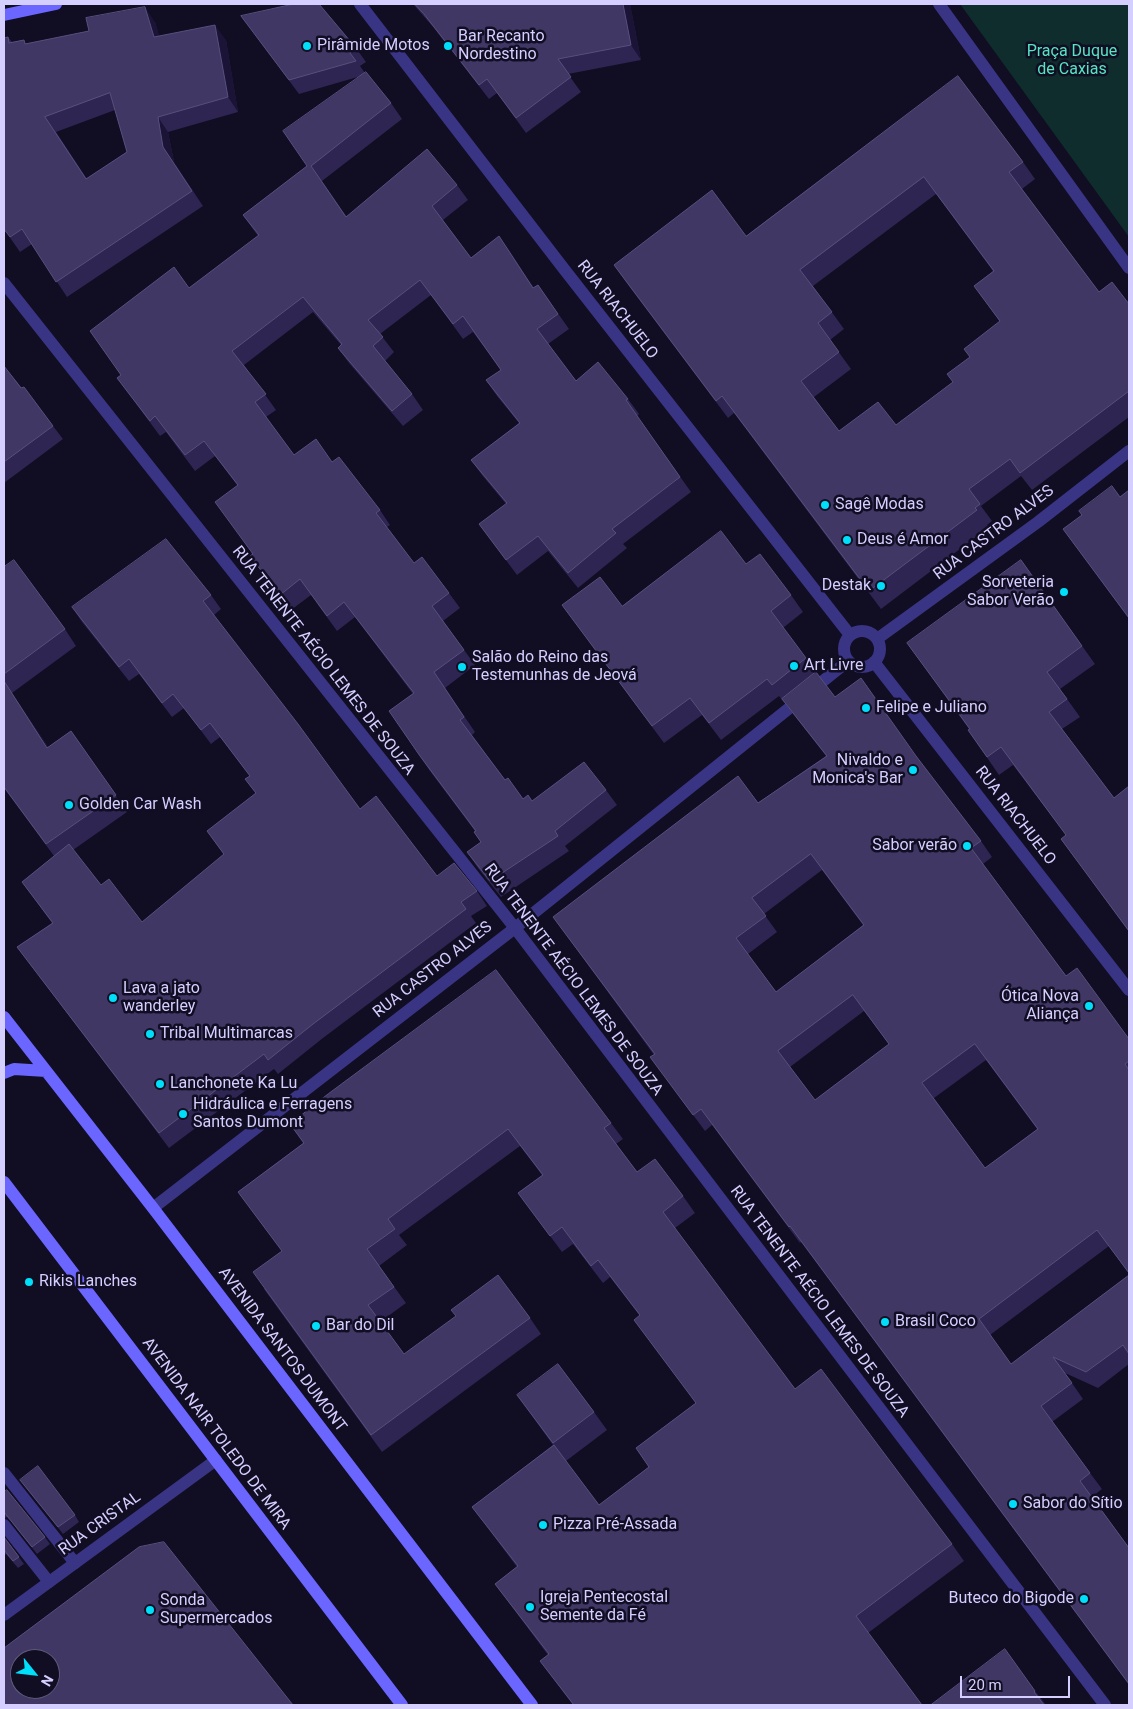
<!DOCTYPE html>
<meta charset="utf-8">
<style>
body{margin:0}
#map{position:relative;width:1133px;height:1709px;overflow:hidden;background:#110d23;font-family:Roboto,sans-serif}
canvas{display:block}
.frame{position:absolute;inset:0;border:5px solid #d5cfff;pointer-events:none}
.north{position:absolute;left:10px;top:1649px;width:50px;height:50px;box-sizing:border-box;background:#110d23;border:1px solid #5f5b7b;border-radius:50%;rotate:119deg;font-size:14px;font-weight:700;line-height:20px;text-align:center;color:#d5cfff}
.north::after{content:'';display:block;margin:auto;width:18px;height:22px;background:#00dffa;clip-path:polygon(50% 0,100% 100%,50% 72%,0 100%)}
.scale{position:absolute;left:960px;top:1676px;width:110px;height:22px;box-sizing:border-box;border:2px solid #d5cfff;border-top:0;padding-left:6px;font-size:15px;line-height:18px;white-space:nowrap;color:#d5cfff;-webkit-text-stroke:4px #110d23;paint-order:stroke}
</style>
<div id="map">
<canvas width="1133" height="1709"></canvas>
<div class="frame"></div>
<div class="north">N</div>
<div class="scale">20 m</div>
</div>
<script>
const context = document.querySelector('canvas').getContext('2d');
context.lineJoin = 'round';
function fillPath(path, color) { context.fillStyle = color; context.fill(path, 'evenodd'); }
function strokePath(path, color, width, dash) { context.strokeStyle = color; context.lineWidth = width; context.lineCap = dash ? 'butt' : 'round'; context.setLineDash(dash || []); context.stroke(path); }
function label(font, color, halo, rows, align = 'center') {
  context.font = font + ' Roboto,sans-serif'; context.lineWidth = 5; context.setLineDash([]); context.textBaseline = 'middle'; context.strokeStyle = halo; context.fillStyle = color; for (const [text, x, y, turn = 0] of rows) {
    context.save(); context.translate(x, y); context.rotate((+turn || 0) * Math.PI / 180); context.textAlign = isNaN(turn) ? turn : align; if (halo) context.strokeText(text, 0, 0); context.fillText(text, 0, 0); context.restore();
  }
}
fillPath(new Path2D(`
 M960,4h169v233z`), '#0f2d2c');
strokePath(new Path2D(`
 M4,1473l71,90
 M4,1525l45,57`), '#393584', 12);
strokePath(new Path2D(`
 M360,4l204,265 286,366
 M939,4l190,264
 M4,283l511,645 590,777
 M844 649a18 18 0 1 1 36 0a18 18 0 1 1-36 0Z
 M877,639l161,-117 91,-71
 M874,662l255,328
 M153,1208l362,-280 333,-267
 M4,1615l212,-155`), '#393584', 12);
strokePath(new Path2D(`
 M4,15l52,-11
 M4,1017l149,191 379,497
 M4,1073l10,-4 32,2
 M4,1182l398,523`), '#6b66ff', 12);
fillPath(new Path2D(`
 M413,4h217l11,56 -73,14 13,18 -55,41 -29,-40 -8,6 -55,-71z
 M241,16l115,32 10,14 -6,4 5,7 26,30 11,16 -80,62 24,35 111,-31 11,15 -25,20 28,38 28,-22 35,52 4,-3 31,44 -21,15 28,37 52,18 11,15 -2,2 54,76 -68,52 4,4 -49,40 -30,-37 -31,24 -38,-51 27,-20 -24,-29 -11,-15 48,-37 -22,-27 -11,-16 15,-10 -28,-38 -10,7 -32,-44 -51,39 14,18 -9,9 27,33 11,16 -20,16 -54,-63 -11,-15 3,-3 -28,-33 -69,53 32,45 -10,7 28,38 38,7 48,48 10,15 -3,2 27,36 35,30 11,15 -17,13 32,44 -30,23 30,44 -3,3 33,45 18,19 9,2 74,-11 11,15 -52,41 4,5 -68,46 -23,-29 -11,-16 14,-10 -7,-10 1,-1 -45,-60 -41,-60 24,-17 -58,-77 -18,14 -26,-36 -20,15 -30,-39 -11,-15 2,-2 -15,-69 -22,-29 -20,15 -29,-39 -6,4 -43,-58 4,-3 -31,-44 99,-43 69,-52 -15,-21 64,-49 54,-90 -62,18z
 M155,22l4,14 67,4 12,72 -70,20 6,30 29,44 -136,91 -35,-53 -12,8 -16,-23v-191l4,-1 4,5 12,-2 2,4zM115,110l12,42 -40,27 -31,-47z
 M958,76l65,86 12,17 -13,10 77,103 30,12v113l-97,73 -11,-14 -40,30 11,15 -5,4 2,2 -108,82 -147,-196 -6,5 -102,-136 -12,-17 132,-29zM936,194l57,77 -19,15 26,36 -36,27 6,8 -17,25 -57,43 -57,6 -25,-34 37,-28 -21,-29 14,-11 -31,-43z
 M4,366l49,60 10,13 -59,44z
 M1129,490v129l-66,-90 57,-32z
 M1021,560l74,104 -35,25 20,28 -18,12 52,69 15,-12v146l-68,-93 5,-4 -53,-70 -14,10 -31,-45 1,-1 -62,-86z
 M746,564l45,31 12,17 -20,16 33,44 19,25 81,59 65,85 11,16 -9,7 83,112 63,63v235l-20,-28 -119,89 21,29 118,-89v89l-31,24 -33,-15 18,26 -31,23 50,67 -10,8 37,51v137l-328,-443 -1,1 -88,-118 -7,6 -55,-74 4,-2 -101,-138 205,-114 68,-47 -32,-41 -10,-13 -5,-6 -58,44 -19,-25 -38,28 -102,-138 60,1zM822,870l41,55 -87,67 -28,-38 29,-22 -13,-18zM864,1011l25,33 -74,56 -25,-33zM986,1060l51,69 -52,39 -51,-70z
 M4,567l61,62 11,17 -64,47 36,54 23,-16 56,81 -54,38 28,35 41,37 82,-67 -17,-24 49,-37 -11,-15 5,-3 -30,-39 -9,7 -27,-36 -12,9 -33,-43 -10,7 -47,-59 -10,-15 139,-12 10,14 -7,6 146,194 77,67 40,15 10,15 -16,10 5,7 -153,115 -45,36 -4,-5 -105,79 -152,-201 35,-24 -30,-41 32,-26 -50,-68z
 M611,1123l12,16 -7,5 21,28 46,24 12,17 -20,15 120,161 157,155 12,17 -96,72 54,72h-349l-33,-44 8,-6 -53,-71 22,-17 -45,-60 81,-62 -36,-50 77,17 13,18 -41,31 33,44 50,-38 -13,-19 60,-45 -62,-83 6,-4 -30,-39 -7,6 -30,-39 -11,8 -44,-59 24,-18 -22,-29 -121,89 8,10 -28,21 27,37 -26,19 24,32 126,-36 11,16 -159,118 -118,-163 18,-38 -44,-59 65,-49 -13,-19z
 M20,1480l55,35 4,7 -16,12z
 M4,1492l41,45 5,7 -13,10 -27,-34 -3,-3 -3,1z
 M4,1537l20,27 -6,4 -12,-14 -2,2z
 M1035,1691l11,14h-115z`), '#2e2552');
fillPath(new Path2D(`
 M623,4h7l11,56 -10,-15z
 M145,7l10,15 9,30 -10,-15z
 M215,25l11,15 12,72 -10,-15z
 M158,117l10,15 6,30 29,44 -40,-59z
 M499,236l11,15 34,53 -11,-16z
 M4,681l8,12 47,71 -12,-16z`), '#1b1437');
const building = new Path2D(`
 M294,4h25l37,44 -6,5 6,8 -67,19 -48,-64z
 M415,4h208l8,41 -73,14 13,18 -55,41 -29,-39 -8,6 -55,-71z
 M145,7l9,30 61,-12 13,72 -70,20 5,30 29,44 -136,91 -34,-53 -12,8 -6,-8v-191l4,-1 1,6 15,-3 1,4 64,-13 -3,-13zM110,93l17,59 -41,27 -41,-62z
 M366,72l25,31 -80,63 35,51 81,-68 30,36 -25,21 39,52 28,-22 34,52 5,-3 20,29 -21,15 39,52 22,-19 30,37 -2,1 54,77 -68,52 4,4 -48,40 -30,-37 -32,24 -27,-36 28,-21 -36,-43 49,-37 -34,-43 15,-10 -38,-54 -10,8 -33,-44 -52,40 15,17 -10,9 39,48 -20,17 -54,-63 4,-4 -39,-47 -71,54 34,43 -11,8 39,53 22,-16 16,23 7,-5 41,53 -4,3 38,50 8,-6 27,36 -17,13 32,44 -30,22 30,45 -4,3 45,60 3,-2 15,21 5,-4 4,6 52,-39 22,28 -51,41 3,5 -68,45 -23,-29 14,-10 -7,-10 2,-1 -56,-75 -31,-45 25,-18 -70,-91 -17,14 -27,-37 -20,16 -30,-39 3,-2 -38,-52 23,-17 -34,-44 -19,14 -30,-39 -5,5 -33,-43 4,-3 -31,-44 84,-64 15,21 70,-53 -16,-20 64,-49 -24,-35z
 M958,76l65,86 -14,10 90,120 13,-10 17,22v87l-109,82 -10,-14 -41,30 11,15 -5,4 2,2 -108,81 -147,-195 -6,5 -102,-136 98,-75 34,46zM924,177l70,94 -20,15 26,35 -36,28 6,8 -23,17 6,8 -57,43 -18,-23 -39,29 -38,-50 38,-29 -21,-29 14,-11 -32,-42z
 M4,366l17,22 3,-1 29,39 -49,36z
 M1112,486l8,11 9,-7v128l-66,-89 19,-14 -3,-4z
 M721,531l25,33 14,-10 31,41 -20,16 35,47 -34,27 -5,-6 -58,44 -19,-25 -38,28 -90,-121 38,-28 22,29z
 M166,539l45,56 -8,6 95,123 62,85 16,-13 61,80 17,-13 23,28 -16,11 5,7 -153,115 -45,36 -4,-6 -105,79 -142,-186 36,-24 -31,-41 47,-38 32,41 8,-6 33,43 82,-68 -17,-23 49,-38 -11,-14 5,-3 -40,-53 -9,7 -28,-36 -11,9 -33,-44 -10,8 -47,-60z
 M14,560l51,69 -61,45v-107z
 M1021,560l61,86 -35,26 20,27 -18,13 65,86 15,-12v145l-68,-92 5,-4 -65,-88 -14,10 -19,-27 2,-1 -63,-86z
 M816,672l19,25 26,-19 55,78 65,85 -10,7 95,128 11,-8 52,71v22l-4,3 4,6v203l-32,-43 -118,89 32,45 118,-89v79l-6,-9 -37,27 -33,-15 19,26 -31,23 49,67 -10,8 49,67v136l-339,-458 -1,1 -88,-118 -8,6 -43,-58 5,-3 -102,-137 185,-141 20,27 69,-47 -45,-57zM811,854l53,71 -88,67 -40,-54 30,-22 -14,-18zM853,995l36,49 -74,56 -37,-49zM975,1044l63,85 -53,39 -63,-85z
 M4,681l43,67 24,-17 45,64 -70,49 -42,-57z
 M496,970l115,153 -7,5 33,44 18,-13 28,37 -20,16 132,177 26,-20 131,175 -96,72 66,89h-348l-34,-44 9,-7 -54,-70 23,-18 -46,-59 82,-62 45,60 50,-38 -13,-19 60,-45 -62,-83 6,-5 -42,-55 -7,6 -29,-39 -12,9 -32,-43 25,-18 -35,-46 -120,90 7,10 -28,20 27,38 -26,18 36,49 52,-38 -5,-6 47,-35 32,43 -159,117 -118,-163 29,-21 -44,-59 66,-49 -14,-19 38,-30z
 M558,1364l36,48 -41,31 -36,-48z
 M38,1466l37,49 -17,12 -38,-47z
 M7,1490l38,47 -13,10 -28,-35v-20z
 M4,1537l15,20 -6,4 -9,-11z
 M164,1542l129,163h-289v-57l135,-101zM20,1659h30v30h-30z
 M1005,1649l30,42 -1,1 10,13h-113z`);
fillPath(building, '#403765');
strokePath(building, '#574f7d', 1);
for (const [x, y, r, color] of [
 [307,46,5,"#00dffa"],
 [448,46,5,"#00dffa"],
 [825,505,5,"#00dffa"],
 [847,540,5,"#00dffa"],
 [881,586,5,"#00dffa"],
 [1064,592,5,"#00dffa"],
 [794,666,5,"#00dffa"],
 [462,667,5,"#00dffa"],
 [866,708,5,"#00dffa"],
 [913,770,5,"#00dffa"],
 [69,805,5,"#00dffa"],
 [967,846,5,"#00dffa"],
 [113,998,5,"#00dffa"],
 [1089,1006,5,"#00dffa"],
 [150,1034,5,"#00dffa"],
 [160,1084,5,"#00dffa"],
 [183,1114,5,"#00dffa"],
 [29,1282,5,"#00dffa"],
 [885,1322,5,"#00dffa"],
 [316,1326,5,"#00dffa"],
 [1013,1504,5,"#00dffa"],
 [543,1525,5,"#00dffa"],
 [1084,1599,5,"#00dffa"],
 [530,1607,5,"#00dffa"],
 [150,1610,5,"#00dffa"]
]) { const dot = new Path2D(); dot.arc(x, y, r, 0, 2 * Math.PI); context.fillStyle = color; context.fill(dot); strokePath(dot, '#110d23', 2); }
label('16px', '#d5cfff', '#110d23', [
 ["Bar Recanto",458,37],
 ["Nordestino",458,55],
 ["Pirâmide Motos",317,46],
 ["Sagê Modas",835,505],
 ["Deus é Amor",857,540],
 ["Sorveteria",1054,583,"right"],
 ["Sabor Verão",1054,601,"right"],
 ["Destak",871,586,"right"],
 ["Salão do Reino das",472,658],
 ["Testemunhas de Jeová",472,676],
 ["Art Livre",804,666],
 ["Felipe e Juliano",876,708],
 ["Nivaldo e",903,761,"right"],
 ["Monica's Bar",903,779,"right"],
 ["Golden Car Wash",79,805],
 ["Sabor verão",957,846,"right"],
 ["Lava a jato",123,989],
 ["wanderley",123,1007],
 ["Ótica Nova",1079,997,"right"],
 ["Aliança",1079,1015,"right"],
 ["Tribal Multimarcas",160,1034],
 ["Lanchonete Ka Lu",170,1084],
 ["Hidráulica e Ferragens",193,1105],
 ["Santos Dumont",193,1123],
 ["Rikis Lanches",39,1282],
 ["Brasil Coco",895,1322],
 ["Bar do Dil",326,1326],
 ["Sabor do Sítio",1023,1504],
 ["Pizza Pré-Assada",553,1525],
 ["Igreja Pentecostal",540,1598],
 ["Semente da Fé",540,1616],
 ["Buteco do Bigode",1074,1599,"right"],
 ["Sonda",160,1601],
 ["Supermercados",160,1619]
], 'left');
label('16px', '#55e5c2', '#110d23', [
 ["Praça Duque",1072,52],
 ["de Caxias",1072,70]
]);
label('16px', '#d5cfff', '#110d23', [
 ["RUA RIACHUELO",617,310,52],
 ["RUA CASTRO ALVES",994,533,-37],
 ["RUA TENENTE AÉCIO LEMES DE SOUZA",323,661,52],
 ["RUA RIACHUELO",1015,816,52],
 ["RUA CASTRO ALVES",433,970,-38],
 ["RUA TENENTE AÉCIO LEMES DE SOUZA",573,980,53],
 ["RUA TENENTE AÉCIO LEMES DE SOUZA",819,1302,53],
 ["AVENIDA SANTOS DUMONT",282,1350,53],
 ["AVENIDA NAIR TOLEDO DE MIRA",216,1434,53],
 ["RUA CRISTAL",100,1524,-36]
]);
</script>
